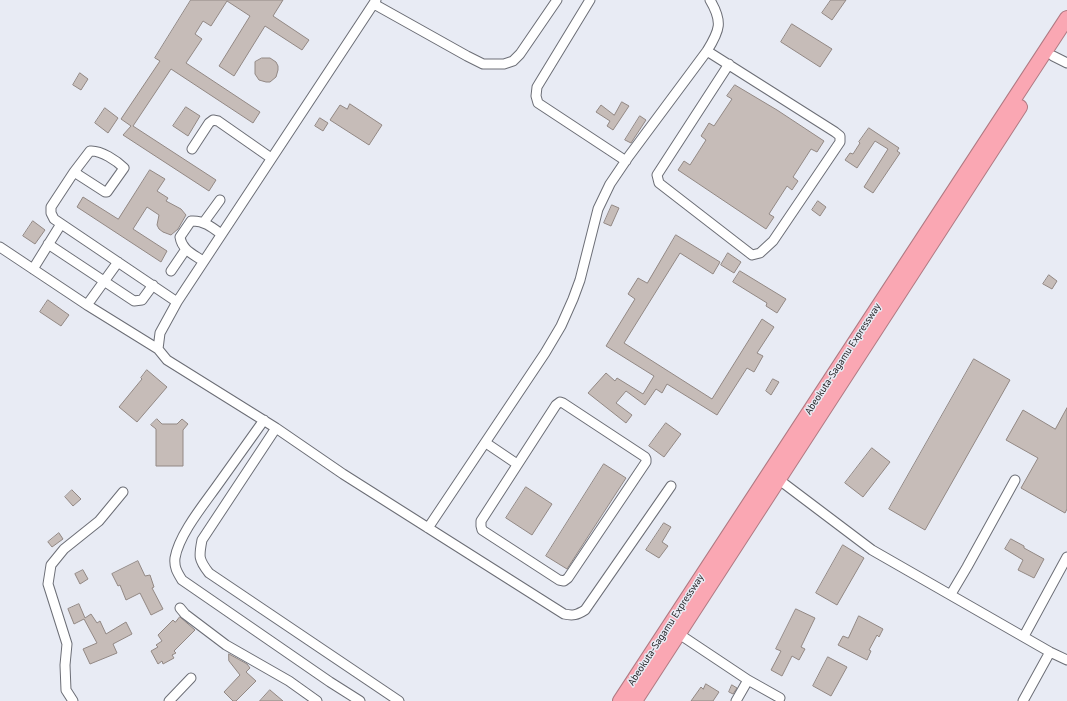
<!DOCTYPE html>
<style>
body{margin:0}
canvas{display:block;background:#e8ebf4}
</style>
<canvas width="1067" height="701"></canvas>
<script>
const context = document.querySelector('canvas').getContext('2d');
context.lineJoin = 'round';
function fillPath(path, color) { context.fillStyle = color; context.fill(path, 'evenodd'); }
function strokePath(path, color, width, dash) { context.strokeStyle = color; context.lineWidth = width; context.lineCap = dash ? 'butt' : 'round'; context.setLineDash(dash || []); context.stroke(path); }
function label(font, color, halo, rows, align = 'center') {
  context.font = font + ' "PT Sans",sans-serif'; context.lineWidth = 3; context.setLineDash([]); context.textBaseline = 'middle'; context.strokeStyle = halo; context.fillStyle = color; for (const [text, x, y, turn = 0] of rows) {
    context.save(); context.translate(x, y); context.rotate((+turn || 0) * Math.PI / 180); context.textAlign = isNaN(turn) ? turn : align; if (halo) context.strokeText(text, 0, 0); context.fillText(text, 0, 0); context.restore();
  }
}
const building = new Path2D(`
 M191,0h92l-10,16 36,24 -7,10 -37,-24 -31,50 -15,-10 31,-50 -23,-15 -16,25 -8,-5 -8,13 7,5 -16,24 74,49 -7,11 -82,-54 -38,57 83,54 -7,11 -86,-56 8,-9 -10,-7 39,-58 -5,-3z
 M831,0h15l-14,20 -10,-7z
 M792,24l40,25 -12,18 -39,-25z
 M262,58h8l6,4 2,4v4l-2,7 -6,5h-4l-7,-2 -4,-6v-12z
 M80,73l8,6 -7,11 -8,-5z
 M735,85l42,25 47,31 -7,11 -6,-3 -18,28 5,4 -6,9 -5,-4 -18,28 5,3 -8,12 -88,-59 6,-9 6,4 16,-25 -5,-4 8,-13 5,3 18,-27 -5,-3z
 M622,102l7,4 -16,24 -6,-4 3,-5 -14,-9 5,-7 13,10z
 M350,104l32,21 -13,20 -39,-25 10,-15 7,4z
 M186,107l14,9 -12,20 -15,-10z
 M105,108l13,10 -10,15 -13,-10z
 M640,116l6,4 -15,23 -6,-3z
 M320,118l8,5 -5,8 -8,-5z
 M869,128l30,20 -2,3 3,2 -27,40 -9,-6 24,-38 -13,-8 -18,27 -12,-8 5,-7 3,1 7,-11 -1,-1z
 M150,170l15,9 -8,12 11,7 -2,3 15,8 5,6 -8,14 -7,6 -8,-3 -4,-3 -2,-4 2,-10 -12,-8 -14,22 34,22 -6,11 -84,-55 6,-10 35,22z
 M818,201l8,6 -6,9 -8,-6z
 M612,205l7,3 -8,18 -7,-3z
 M33,221l12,9 -10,14 -12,-8z
 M676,235l44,27 -7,12 -33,-21 -56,90 88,56 50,-80 12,8 -17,26 6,3 -9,16 -7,-4 -30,47 -50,-31 -5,9 -6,-4 -11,16 -19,-14 -10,12 16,12 -6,8 -38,-30 18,-20 9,8 2,-3 26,16 11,-18 -48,-30 29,-47 -7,-5 10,-16 9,5z
 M728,253l13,9 -7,11 -13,-8z
 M740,271l46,28 -9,14 -11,-7 1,-3 -34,-21z
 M1049,275l8,6 -5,8 -9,-5z
 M48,300l21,15 -8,11 -21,-14z
 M974,359l36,21 -85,150 -36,-21z
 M147,370l20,17 -30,35 -18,-15 23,-28 -1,-1z
 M773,379l6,3 -8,13 -5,-4z
 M1067,408v101l-2,4 -44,-25 17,-30 -32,-18 17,-30 32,19z
 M157,419l5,5h15l5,-5 6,5 -5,6v36h-27v-37l-5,-4z
 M666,423l15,11 -17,23 -15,-11z
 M872,448l18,14 -27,35 -18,-14z
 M604,464l22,14 -59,91 -21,-13z
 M526,487l26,17 -20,31 -26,-17z
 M72,490l9,9 -8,7 -8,-9z
 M664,523l7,4 -9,15 6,4 -9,12 -13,-8z
 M59,533l4,6 -11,8 -4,-5z
 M1011,539l13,7v2l20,11 -10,19 -16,-8 5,-10 -18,-11z
 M843,545l21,13 -27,47 -21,-12z
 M138,561l7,15 5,-1 4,12 -2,1 11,21 -12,6 -11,-22 -14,7 -6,-15 -2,1 -6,-12z
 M83,570l5,9 -8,5 -5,-10z
 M79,604l6,14 6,-4 6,9 3,-2 6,13 20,-12 6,12 -19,10 4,9 -27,11 -7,-15 14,-6 -13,-24 -10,5 -6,-15z
 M796,609l19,9 -14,29 4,2 -6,11 -7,-4 -10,20 -11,-6 10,-19 -5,-2z
 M859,616l24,13 -4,8 -2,-2 -8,15 2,1 -4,9 -29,-15 5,-9 5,2z
 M180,617l15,13 -21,21 2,2 -4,2 2,3 -11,6 -1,-3 -4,3 -7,-13 7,-4 -2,-2 6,-4 -4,-6 15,-15 2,2z
 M229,654l18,10 3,4 -4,4 10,9 -20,20h-3l-9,-9 16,-17 -11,-14z
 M828,657l19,10 -16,29 -18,-10z
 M706,684l13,8 -6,9h-22l10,-14 2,2z
 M732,685l5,3 -4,6 -4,-2z
 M270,690l13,11h-23z`);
fillPath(building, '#c6bcb8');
strokePath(building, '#928884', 1);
const minor = new Path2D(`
 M376,0l-199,302 -17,31 -2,16 9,11 109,68 67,46 221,140c9,2 13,1 21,-4l86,-124
 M590,0l-53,87 -1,9 2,7 88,58
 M374,4l93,52 16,8h21l9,-3 7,-7 37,-54
 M707,51l128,81 5,4v6l-67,99 -13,12 -8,2 -93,-72 -2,-8 72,-111
 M1053,56l14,7
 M192,149l17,-26 4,-3 5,1 53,37
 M74,172l31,20h2l17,-24c-7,-7 -23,-18 -34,-17l-16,21 -23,35v6l3,6 123,83
 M204,222l16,-22
 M48,244l86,57 8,-1 11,-15
 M0,247l87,58 71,44
 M203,261c-10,-7 -21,-11 -23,-24l11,-16c12,-1 21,6 30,13
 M33,269l28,-45
 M171,271l15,-22
 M87,305l31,-43
 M560,402l3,1 82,54 1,2v3l-78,116 -4,3 -5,-1 -77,-50 -1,-4v-5l75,-116z
 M264,420c-15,21 -30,42 -45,63 -14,20 -40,51 -44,75 -1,9 2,14 7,22l148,102 30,19
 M276,428l-74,112c-3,16 -4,19 7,33l190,128
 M486,443l31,21
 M778,479l94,71 178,102 17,8
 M428,528l117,-175 16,-27 12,-27 7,-19 18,-71 12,-25 19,-28 78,-105c13,-21 16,-29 3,-51
 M951,594l16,-27 48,-87
 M180,608l5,6 41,31 63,36 28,20
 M679,634l69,46 -12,21
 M1024,636l43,-79
 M748,680l32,18
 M73,701l-7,-11 -1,-25 2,-21 -19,-60 3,-19 13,-16 35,-28 24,-29
 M169,701l22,-23
 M1023,701l27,-49`);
const highway = new Path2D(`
 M620,701l447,-683
 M635,701l385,-594`);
strokePath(minor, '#6c6e76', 11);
strokePath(highway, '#b07a83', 16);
strokePath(minor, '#fff', 9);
strokePath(highway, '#faa7b3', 14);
label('10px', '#26272a', '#e8ebf4', [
 ["Abeokuta-Sagamu Expressway",843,359,-57],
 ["Abeokuta-Sagamu Expressway",666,630,-57]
]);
</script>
